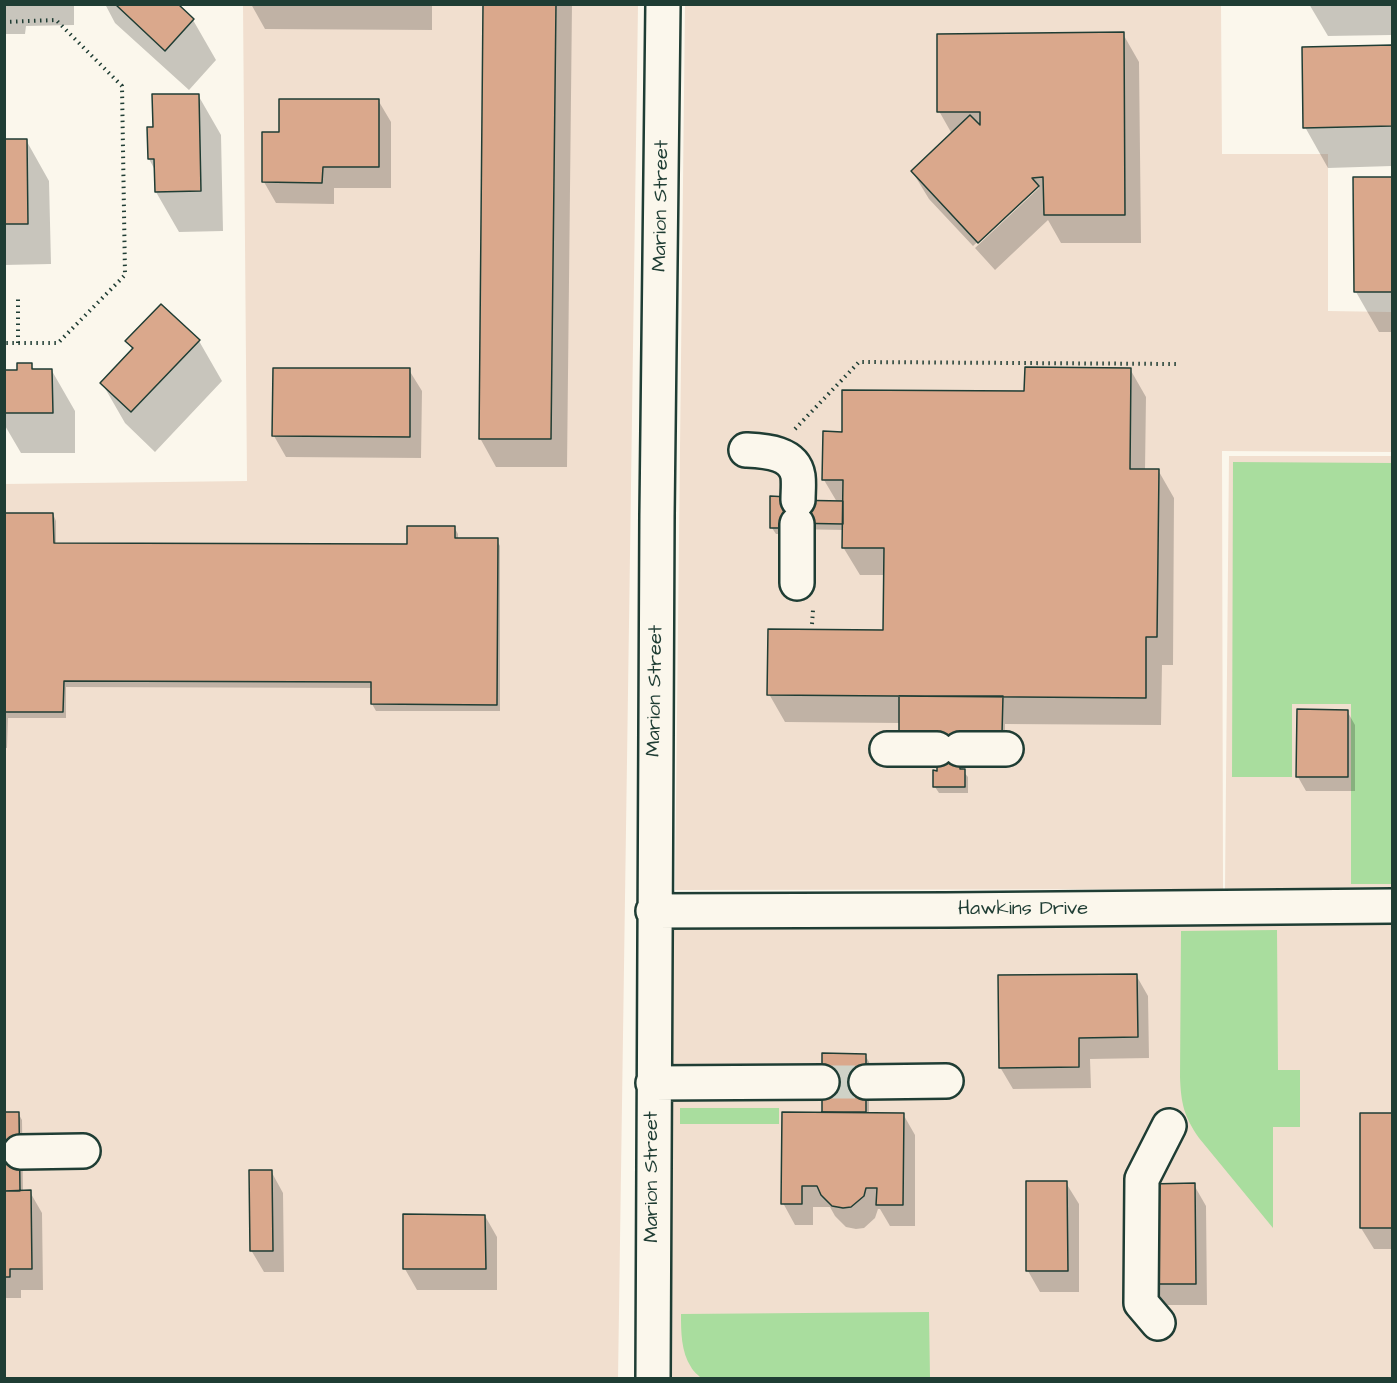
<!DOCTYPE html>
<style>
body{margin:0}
#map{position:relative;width:1397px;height:1383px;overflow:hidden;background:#fbf7ec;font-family:"Architects Daughter",sans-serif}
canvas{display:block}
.frame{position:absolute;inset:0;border:6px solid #1f3d34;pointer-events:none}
</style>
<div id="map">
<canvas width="1397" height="1383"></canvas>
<div class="frame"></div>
</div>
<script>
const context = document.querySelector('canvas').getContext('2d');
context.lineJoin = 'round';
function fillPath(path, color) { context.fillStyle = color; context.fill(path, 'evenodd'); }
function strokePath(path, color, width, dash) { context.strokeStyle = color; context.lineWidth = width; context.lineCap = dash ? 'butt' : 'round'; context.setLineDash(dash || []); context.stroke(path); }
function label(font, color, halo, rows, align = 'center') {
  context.font = font + ' "Architects Daughter",sans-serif'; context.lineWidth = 4.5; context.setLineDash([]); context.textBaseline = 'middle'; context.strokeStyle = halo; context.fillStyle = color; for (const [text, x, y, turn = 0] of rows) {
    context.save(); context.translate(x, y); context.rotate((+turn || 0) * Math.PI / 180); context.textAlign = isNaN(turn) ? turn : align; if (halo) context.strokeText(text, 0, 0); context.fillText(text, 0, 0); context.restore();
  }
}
fillPath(new Path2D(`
 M243,5h395l-20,1373h-613l-1,-894 243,-3z
 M685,5h536l1,149h106v157l64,1v140l-170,-1 1,438 -548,1z
 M1229,456h163v431l-167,2z
 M1392,924v454h-722l-2,-450z`), '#f1dfcf');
fillPath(new Path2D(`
 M1233,462l159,1v421h-41v-180h-59v73h-60z
 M1277,930l1,140h22v57h-27v101l-74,-90c-15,-22 -18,-34 -19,-61l1,-146z
 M680,1108h99v16h-99z
 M929,1312l1,66h-229c-3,-3 -8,-7 -10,-11 -10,-15 -10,-36 -10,-53z`), '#a9dd9e');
fillPath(new Path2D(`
 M4,4h70v21l-48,1 -1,8h-21z
 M105,4h71l17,16 23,40 -27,30 -74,-67z
 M251,4h181v26l-167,-1z
 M485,4h87l-5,463h-71l-16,-29z
 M1309,4h83v31l-64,1z
 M1123,34l16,28 2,181h-80l-13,-23 -53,50 -20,-22 64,-60v-4l-66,62 -44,-47 -17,-28 40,-37 -13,-23z
 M1392,46v120l-64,2 -23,-41 -2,-79z
 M198,95l23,40 2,96 -44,1 -23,-40 -1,-22 -6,-11 6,-31z
 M378,100l13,22v66h-57v16l-58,-1 -12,-21 16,-48z
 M26,140l23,41 2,83 -47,1v-124z
 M1355,178h37v154h-13l-23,-40z
 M161,306l38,35 23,40 -67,71 -30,-29 -23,-40 31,-32 -6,-10z
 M31,365l4,6h17l23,40v42h-54l-17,-29v-53h14z
 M1130,369l16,28 -1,73h13l16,28 -1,167h-11l-1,60 -156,-1v16h-42v31l5,6v16h-29l-4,-6 4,-15v-33l-39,-16 -115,-1 -16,-28 116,-63v-56h-25l-17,-28 1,-17 -53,-1v5h-15l-4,-6 17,-26h48l-13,-22 19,-47z
 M409,370l13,21 -1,67 -135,-1 -12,-21z
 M4,514h49l3,7v23l353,1 45,-18 4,7v5l39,1 3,6v165h-124l-4,-7 1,-16 -307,-1v31h-58l-1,30h-3z
 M1347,711l8,14v66h-49l-8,-14z
 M1136,975l12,21 1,62 -59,1 1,29 -78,1 -13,-22z
 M865,1055l4,7v52h34l12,21v91h-25l-10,-17h-2l-3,9 -11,10 -8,1 -10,-2 -11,-11 -5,-9h-17v18h-18l-12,-22 42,-89 -2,-2z
 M4,1113h14l4,7 1,72h7l12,21 1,77h-22v8h-17z
 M1361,1115h31v134h-18l-13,-21z
 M271,1171l12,22 1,79h-20l-13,-22z
 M1066,1183l13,21v88h-39l-12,-21z
 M1194,1185l12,21 1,99h-42l-12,-21z
 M405,1216h80l12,21v53h-80l-12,-21z`), '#0003');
const building = new Path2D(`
 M115,4h63l16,15 -29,32z
 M483,4h73l-5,435h-72z
 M1124,32l1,183h-81l-1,-38 -11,1 7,8 -61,57 -67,-72 59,-56 10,10v-13h-43v-78z
 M1392,45v81l-89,2 -1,-81z
 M152,94h47l2,97 -46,1 -1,-33h-6l-1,-32h6z
 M279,99h100v68h-56l-1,16 -60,-1v-50h17z
 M4,139h23l1,85h-24z
 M1353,177h39v115h-38z
 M161,304l39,36 -69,72 -31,-29 33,-35 -8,-7z
 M17,363h15v6h20l1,44h-49v-43h13z
 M1025,367l106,1 -1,101h29l-2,168h-11v61l-379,-3 1,-66 115,1 1,-82h-42l1,-68h-21l1,-49 19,1v-42l182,1z
 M273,368h137v69l-138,-1z
 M770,496l18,1v3l55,1v23l-55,-1v5h-18z
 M4,513h49l1,30 353,1v-18h48v12h43l-1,167 -126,-1v-22l-307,-1 -1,31h-58l-1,24z
 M899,696h104l-1,38h-42v35h5v18h-32v-17l4,1v-38h-38z
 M1297,709l51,1v67h-52z
 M1137,974l1,63 -59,1v29l-80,1 -1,-93z
 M822,1053l44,1v58h-44z
 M4,1112h15l1,79h-16z
 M782,1112l122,1 -1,92h-27l1,-17h-11l-2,8 -13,11 -8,1 -11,-2 -11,-11 -4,-9h-15v18h-21z
 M1360,1113h32v115h-32z
 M249,1170h23l1,81h-23z
 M1026,1181h41l1,90h-42z
 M1195,1183l1,101h-45l-1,-100z
 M31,1190l1,79h-22v8h-6v-86z
 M403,1214l82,1 1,54h-83z`);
fillPath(building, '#daa88c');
strokePath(building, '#1f3d34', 1.5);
strokePath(new Path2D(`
 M822,1082h44`), '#cfd2c7', 33, [33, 16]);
const minor = new Path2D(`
 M746,450c19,1 48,2 52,26 1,8 0,16 0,24
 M797,583v-59
 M887,749h50
 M960,749h46
 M653,911l293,-1 446,-4
 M866,1082l80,-1
 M653,1083l169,-1
 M20,1152l63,-1
 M1158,1323l-17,-20 1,-124 27,-53
 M653,1378c0,-287 1,-575 4,-863 2,-170 5,-340 6,-511`);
strokePath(minor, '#1f3d34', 38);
strokePath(new Path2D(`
 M4,22l52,-2 66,66 3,189 -67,68h-54
 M18,343v-44
 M795,429l64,-67 317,2
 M812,624l1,-14`), '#1f3d34', 4, [1.5, 4.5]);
strokePath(minor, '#fbf7ec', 33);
label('20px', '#1f3d34', '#fbf7ec', [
 ["Marion Street",662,206,-89],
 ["Marion Street",656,691,-89],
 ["Hawkins Drive",1023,910],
 ["Marion Street",653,1177,-90]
]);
</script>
